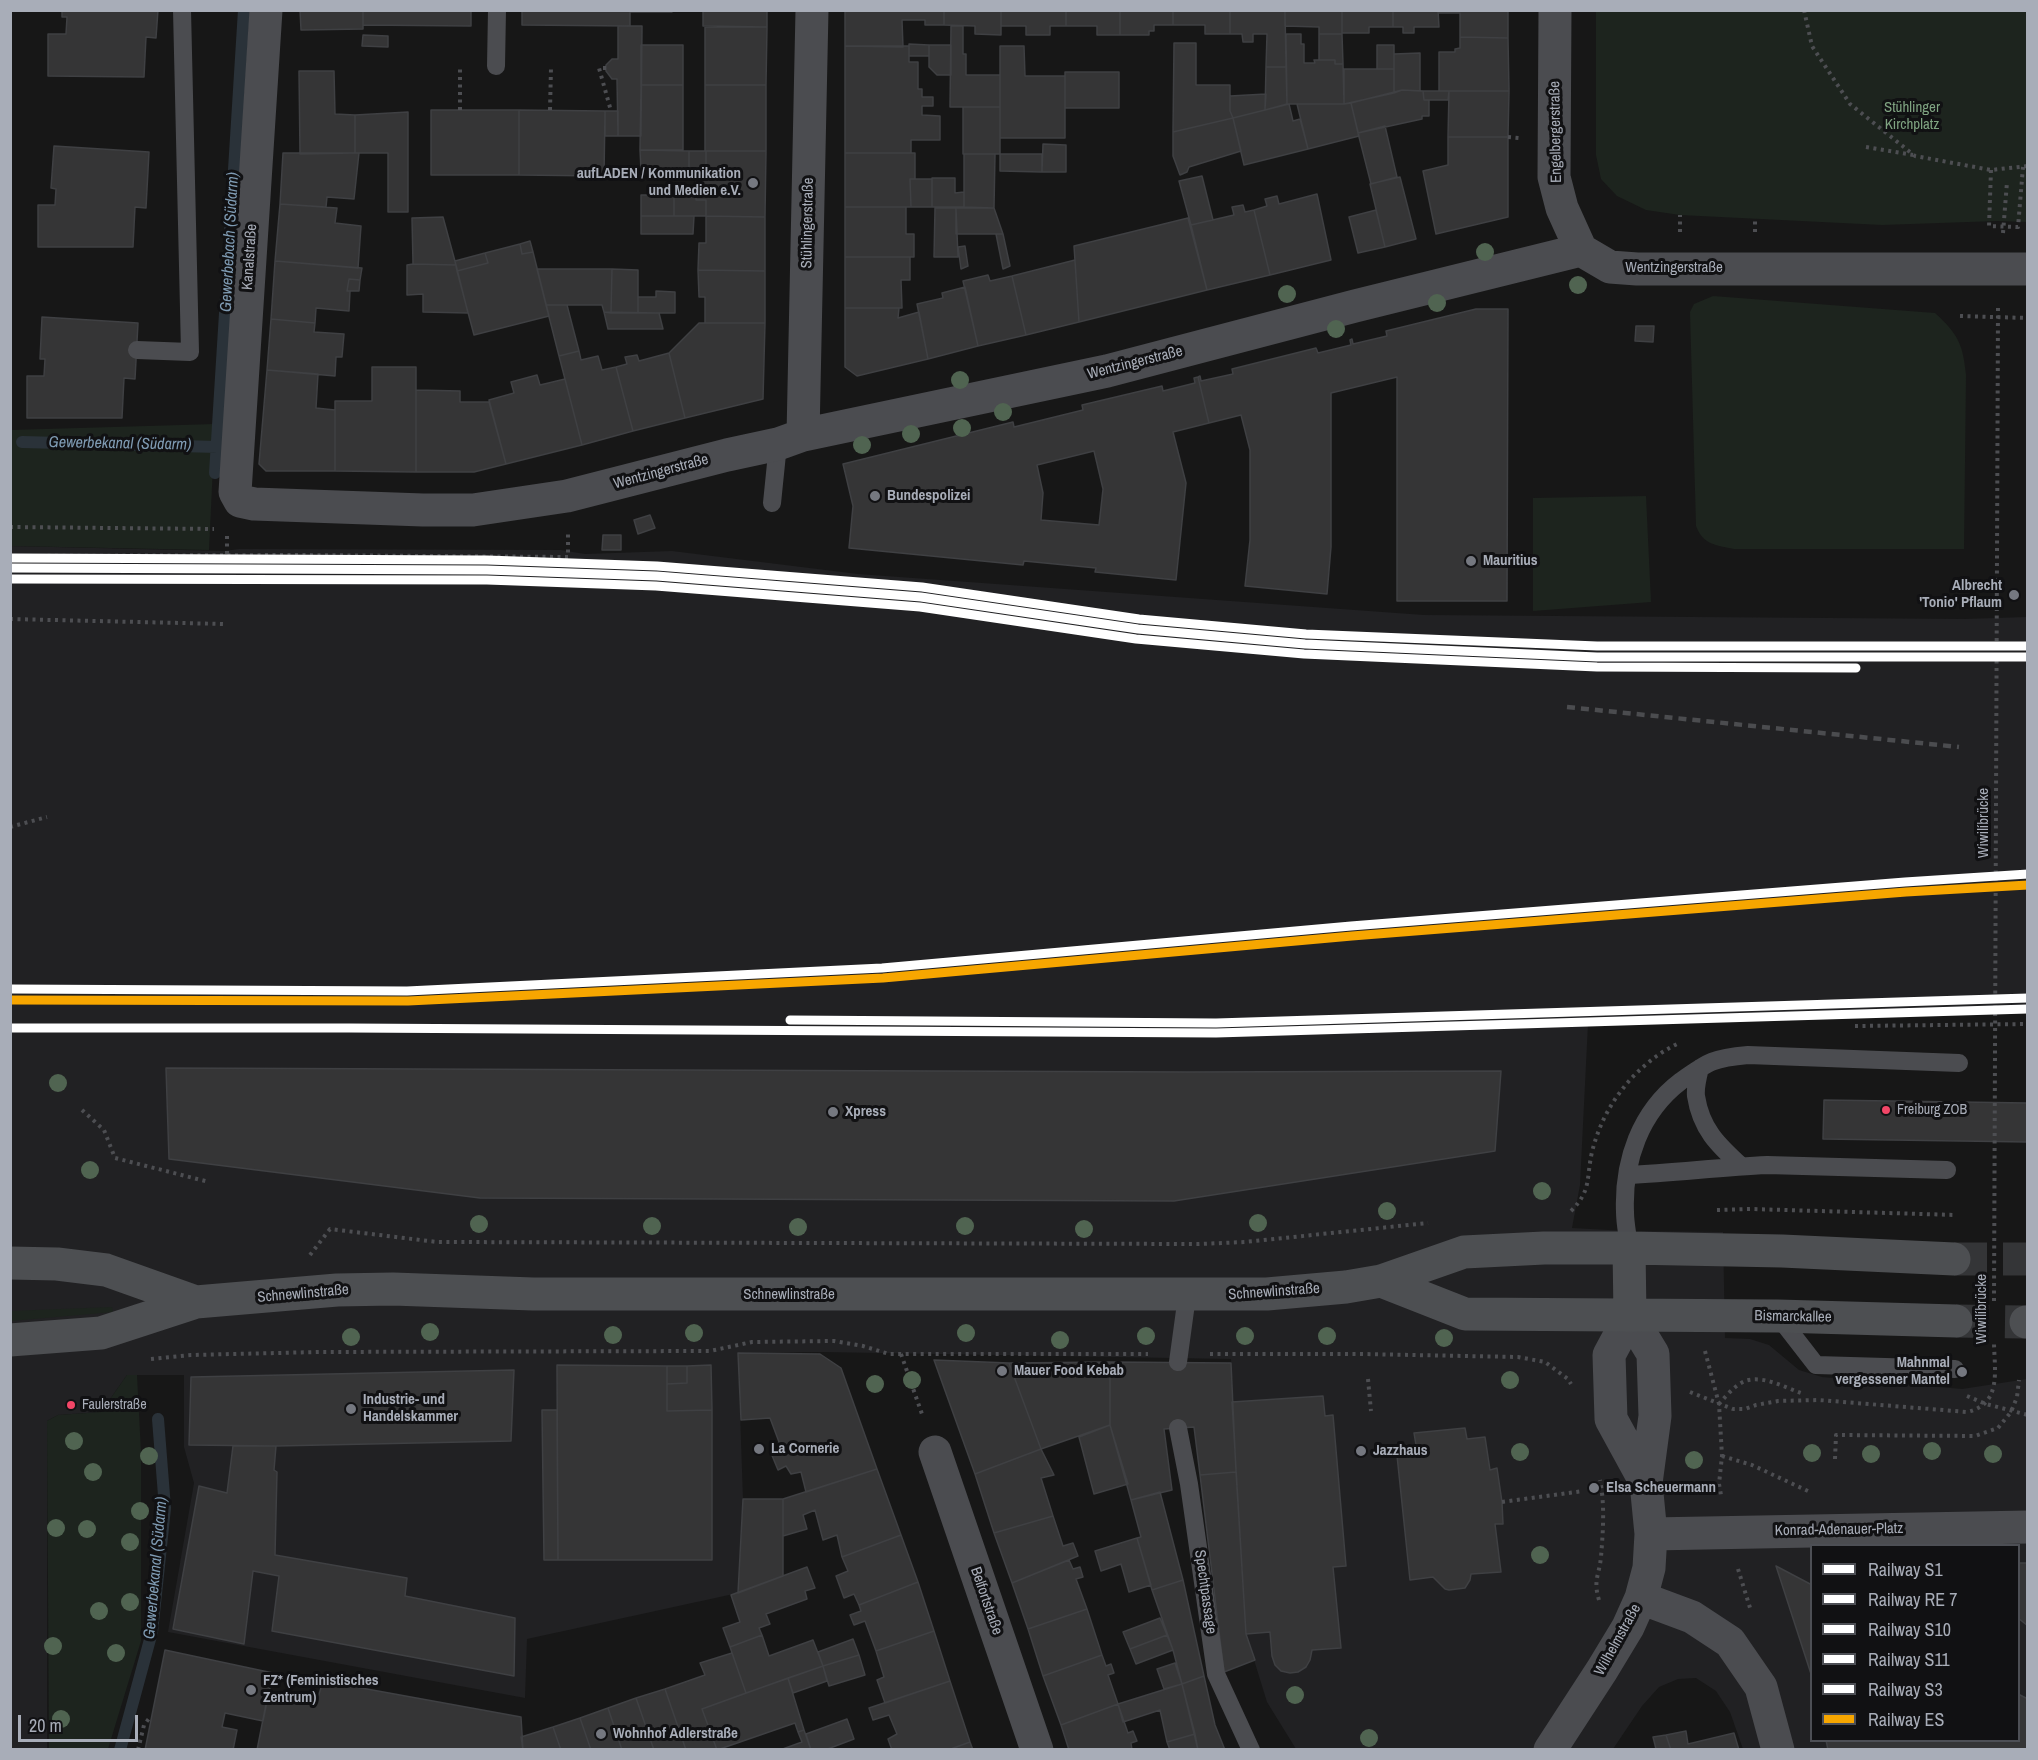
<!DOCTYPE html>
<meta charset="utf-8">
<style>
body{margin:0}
#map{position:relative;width:2038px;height:1760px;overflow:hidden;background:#171717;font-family:"Archivo Narrow",sans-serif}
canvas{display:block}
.frame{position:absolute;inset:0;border:12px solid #a8adb8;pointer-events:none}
.legend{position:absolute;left:1810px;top:1544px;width:210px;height:198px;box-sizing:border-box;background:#111113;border:2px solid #4d4f55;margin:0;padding:8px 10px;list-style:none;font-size:18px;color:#a8adb8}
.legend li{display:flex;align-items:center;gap:12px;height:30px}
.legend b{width:30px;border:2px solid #4d4f55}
.scale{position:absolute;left:18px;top:1715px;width:120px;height:27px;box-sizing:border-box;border:3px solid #a8adb8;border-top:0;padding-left:8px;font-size:18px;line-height:21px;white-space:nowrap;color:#a8adb8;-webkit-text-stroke:4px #111113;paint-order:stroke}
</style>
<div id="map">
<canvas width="2038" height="1760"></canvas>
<div class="frame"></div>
<ul class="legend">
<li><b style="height:8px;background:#fff"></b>Railway S1</li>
<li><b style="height:8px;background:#fff"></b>Railway RE 7</li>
<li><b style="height:8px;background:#fff"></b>Railway S10</li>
<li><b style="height:8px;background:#fff"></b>Railway S11</li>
<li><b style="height:8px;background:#fff"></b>Railway S3</li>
<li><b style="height:8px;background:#f7a600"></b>Railway ES</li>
</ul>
<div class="scale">20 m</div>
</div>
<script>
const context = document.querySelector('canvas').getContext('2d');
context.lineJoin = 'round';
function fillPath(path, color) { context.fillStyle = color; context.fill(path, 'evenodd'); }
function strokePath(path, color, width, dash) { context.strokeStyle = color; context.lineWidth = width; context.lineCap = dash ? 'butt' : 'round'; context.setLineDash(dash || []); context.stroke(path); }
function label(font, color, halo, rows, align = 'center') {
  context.font = font + ' "Archivo Narrow",sans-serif'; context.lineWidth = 6; context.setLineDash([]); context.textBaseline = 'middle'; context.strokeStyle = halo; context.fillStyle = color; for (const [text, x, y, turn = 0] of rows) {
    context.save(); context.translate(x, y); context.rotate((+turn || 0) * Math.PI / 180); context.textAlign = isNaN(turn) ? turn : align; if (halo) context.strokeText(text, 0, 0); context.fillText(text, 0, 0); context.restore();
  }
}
fillPath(new Path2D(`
 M11,546l213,5 15,-2 322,1 24,4 87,-3 186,23 566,41 540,4 63,-2v393l-338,8 -101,6 -8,161 -8,43 56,3 95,1 2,106 25,1 19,6 30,25 23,7 140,12 65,-10v370h-284l-13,-37 -14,-21 -20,-13 -18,1 -19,8 -17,19 -29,43h-317l-29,-47 -21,-68 -15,-275 -409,-7 -84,1 5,146 -5,94 -211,46 -2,59 -357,-66 26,-149 -10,-36v-72h-57l-26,37 -43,3 -11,6v328l-36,1zM1812,1546h206v194h-206z`), '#212123');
fillPath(new Path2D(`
 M1596,11h431v211l-30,-1 -115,4 -202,-10 -34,-5 -29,-14 -16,-17 -5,-24z
 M1713,296l222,17c23,21 28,31 31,62l-2,174h-230c-18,-4 -31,-4 -38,-23l-6,-214 4,-8z
 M215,424l-6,126 -198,-4v-116z
 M1646,496l5,106 -118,9v-113z
 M112,1307l1,5 -102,9 -1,-10z
 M127,1375h10l4,77v189l-33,108h-59l-2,-328 11,-6 43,-3z`), '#1d241e');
strokePath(new Path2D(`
 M22,442l196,5
 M215,473l29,-463
 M120,1750l32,-118 13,-124 -7,-89`), '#2a3239', 12);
const building = new Path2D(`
 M62,10h96l-2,28 -10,-1 -2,40 -96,-1v-42h18l1,-17h-5z
 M300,10h63v19l-62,1z
 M363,10h108v16l-108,-1z
 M522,10h108v16l-108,-1z
 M630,10h42v2h-42z
 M703,10h64v17l-64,-1z
 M845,10h99v15h-19v-5h-23l1,27 -58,-1z
 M944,10h57v25l-26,-1v-8l-31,-1z
 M1001,10h65v16h-16v9h-24v-9h-25z
 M1066,10h54v25h-23v-9h-31z
 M1120,10h53v15h-19v6h-5v4h-29z
 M1173,10h57v24h-25v-9h-32z
 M1230,10h55l1,57h-20l1,-33h-14v8h-10l-1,-8h-12z
 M1285,10h57v24h-23v-7l-34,-1z
 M1342,10h51v17h-24v6h-27z
 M1393,10h45l1,17h-25v6h-11v-6h-10z
 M1438,10h70v28l-48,-1v-24h-22z
 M618,26h24l-1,110h-23l-1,-57h-5l-6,-8v-6l6,-6h6z
 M951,26h12v28h3v21h34v32h-50z
 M705,27h62l-1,58h-61z
 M1286,34h15v10h3v19h11l-1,-3h21v4h8l1,40h-57z
 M1319,34h23l1,30h-8v-4h-16z
 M363,35l25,1v11l-26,-1z
 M1460,37l48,1 1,53h-70v-39h16v-3l5,-1z
 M1174,43h22v42h34v26l3,7 -60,14z
 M909,44l20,1v11h-20z
 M641,45h42v40h-42z
 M929,45h22v30h-14l-8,-8z
 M1377,45h17v24h-17z
 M845,46h64v16h9v27h4v8h11v9h-11v9l18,1v24h-29v13h-66z
 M1000,46h24l1,30h40v62h-65z
 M1420,53v38l-18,-1 -8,3v-39z
 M1266,67h20l1,37 -22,6z
 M1344,69h50v24l-50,11z
 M299,71h35l1,43 20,1v38l-55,1z
 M1065,72h54v36h-54z
 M641,85h42v65h-43z
 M705,85h61v66h-61z
 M1402,90l21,1 1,9h5v16h-7v3l-64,14 -7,-30z
 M1423,91h26l-1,9h-24z
 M1449,91h60l-1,46h-60z
 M1266,94l-1,16 -32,8 -3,-7v-15z
 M1351,103l8,33 -51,13 -11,-45h47z
 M1289,104l4,17 7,-2 8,30 -64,16 -11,-47z
 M963,107h37v47h-37z
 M431,110h88v65h-88z
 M519,110l86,1 -1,65 -85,-1z
 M605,111h13v25h-13z
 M408,112v100h-20v-59h-33v-38z
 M1233,118l8,33 -52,16 -2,5 -7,3 -7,-19v-24z
 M1385,126l12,51 -26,7 -13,-51z
 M1448,137h60v80l-72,17 -13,-63 25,-6z
 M1043,144l23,1v27h-24z
 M54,146l95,6 -3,56 -11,-1 -2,40h-95v-42h17l1,-16 -5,-1z
 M640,150l49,1v19h-48z
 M689,151h17v18h-17z
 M706,151h60l-1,66 -59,-1v-16h-10v-25h10z
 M283,153h76l-5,46 -27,-2 -1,10 -46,-3z
 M845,153h70v26h-5l1,28h-66z
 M964,154h31l-1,54 -30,-1z
 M1000,154h42v18l-42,-1z
 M1202,176l11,44 -22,5 -12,-44z
 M1400,177l16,62 -31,8 -15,-63z
 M932,178h23v15l9,-1v15h-32z
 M910,179h22v28h-21z
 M1317,194l14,66 -61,15 -16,-65 13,-4 -2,-7 12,-3 2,8z
 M641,195h33v21h-33z
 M674,195h22v5h10v16h-32z
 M280,204l57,4 -2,15 26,3 -3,42 -83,-7z
 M1243,205l2,7 9,-2 16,65 -63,15 -16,-65 43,-10 -2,-8z
 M845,207h61v27h8v23h-69z
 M935,208h21l2,49h-24z
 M956,208h38l9,26h-47z
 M1376,210l9,37 -27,6 -9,-36z
 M641,216h53l-1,18h-52z
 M706,216l59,1v54l-67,-1 1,-27h7z
 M443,217l13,48 -43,-1 -1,-46z
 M1188,218l19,72 -128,32 -5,-76z
 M996,234h7l7,32 -7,3z
 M530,241l3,11 -11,2 -2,-10z
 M520,244l2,10 11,-2 16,64 -75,19 -17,-64 31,-8 -3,-10z
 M965,246l3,20 -7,3 -3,-22z
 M485,253l3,10 -31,8 -2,-10z
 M845,257h65v23h-9l1,28h-57z
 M1075,260l4,62 -53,13 -14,-59z
 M275,261l87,7 -2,12 -11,-1 -2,12h3l-1,20 -33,-3 -1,15 -44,-4z
 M413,264l43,1 12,48 -45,-1v-18l-16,1v-30z
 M537,269h75l-1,44 -7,-1 -2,-7h-56z
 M612,269l26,1v43h-27z
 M698,270l67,1v52h-60v-26h-6z
 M988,275l2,6 22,-5 14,59 -48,11 -15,-65z
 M349,279l11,1 -1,11h-12z
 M965,287l13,59 -50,13 -11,-55 26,-6 -1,-5z
 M656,291l19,1v21h-37v-16h18z
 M546,305h21l12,46 -20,5z
 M845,308h54l-1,10 21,-6 9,47 -71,17 -12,-9z
 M1476,309h32l-1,292h-110v-224l-66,16v154l-4,47 -82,-8 5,-46v-90l-9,-35 -32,8 -11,-46 2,-1 1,5 32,-7 -1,-5 84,-21 2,5 33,-8 -1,-5 2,-1 1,5 34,-8 -1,-5z
 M604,312l55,1 4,16h-55z
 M42,317l96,6 -3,56 -11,-1 -2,40h-95v-42h17l1,-17h-5z
 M271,319l44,4 -1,9 30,2 -2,23h-6l-1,19 -68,-6z
 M699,323h66l-2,76 -78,19 -16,-65z
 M1636,326h18l-1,16 -18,-1z
 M579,351l2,9 17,-4 4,14 14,-3 17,64 -51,14 -23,-89z
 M669,353l16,65 -52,13 -17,-64 11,-3 -2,-7 12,-2 2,6z
 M372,367h44v105l-81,-1v-70h37z
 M267,370l51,4 -2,34 19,2v61h-69l-7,-7z
 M537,375l3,10 25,-6 17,66 -76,19 -17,-64 25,-7 -3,-11z
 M1198,377l11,46 -36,9 13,51 -10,97 -81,-8 1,-4 -72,-7 -1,4 -174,-17 4,-42 -10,-42 170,-42 1,5 69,-17 -1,-5 80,-19 1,5 32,-8 -1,-5zM1094,451l9,38 -4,36 -58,-5 2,-27 -6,-28z
 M416,390l44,1v11h29l17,62 -32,8h-58z
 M650,515l5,13 -17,6 -4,-14z
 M603,535h18v15h-19z
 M166,1068l1022,4 313,-1 -6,80 -321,50 -694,-3 -311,-39z
 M1824,1100l204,3v39l-205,-3z
 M738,1353l82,1 21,14 36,101 -71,23 -5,-20 -10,2 -5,-8 -8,4 -7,-17 11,-3 -12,-32 -29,2z
 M934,1360l75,3 32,86 -66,25z
 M1110,1362v63l-69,24 -32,-86z
 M1110,1362l121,1 5,109 -36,3 -6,-48 -30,2 8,61 -41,10 -21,-75z
 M557,1365l110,1v45l45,-1v150h-154z
 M711,1365l1,45 -45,1v-27l20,-1v-17z
 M667,1366h20v17l-20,1z
 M514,1370l-3,71 -235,5 -87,-1 2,-68z
 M1323,1396l2,20 8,-1 13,151 -13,1 8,81 -29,2 -2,10 -4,7 -8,5 -8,1 -9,-2 -6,-6 -3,-9 -2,-24 -24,2 -14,-232z
 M542,1410h15l1,150h-14z
 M1110,1425l18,59 -34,10 -15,-57z
 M1465,1428l2,11 18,-2 5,33 7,-2 5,34 1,22h-8l6,48 -30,2 -1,6 -5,8 -16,2 -4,-1 -12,-12 -23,3 -14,-134 20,-1 -2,-12z
 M233,1446h43l-2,24 3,2 -2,83 132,23 -2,18 110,22 -1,58 -242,-45 7,-55 -26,-5 -9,73 -71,-15 26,-143 28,7z
 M1041,1449l13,26 -13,3 12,38 -59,17 -19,-59z
 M877,1469l24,66 -59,22 -5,-22 -14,5 -8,-30 -12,5 4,14 -24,7v-37z
 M1236,1472l10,162 9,26 -31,12 -24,-197z
 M1160,1492l23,88 -31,10 -15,-52 4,-1 -10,-37z
 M743,1499h40v77l-45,17z
 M1053,1516l10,30 10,-3 5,13 -66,27 -18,-50z
 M901,1535l17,47 -59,23 -5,-11 -10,4 -8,-22 12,-5 -6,-14z
 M1137,1538l14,47 -22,7 -8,-28 -20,7 -6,-20z
 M1069,1560l4,9 7,-2 3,10 -7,2 11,30 -59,20 -16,-46z
 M2018,1563h10v63l-10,-8z
 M1776,1566l36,19v92z
 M807,1567l8,21 -10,3 2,8 -41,15 4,10 -11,4 3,7 -32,12 -7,-19 17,-6 -9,-27z
 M1183,1580l21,96 -22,8 -9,-34 -21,-60z
 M918,1582l16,49 -58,20 -11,-30 -11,4 -4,-10 11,-4 -2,-6z
 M1087,1609l15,46 -59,21 -15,-47z
 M1160,1618l7,17 -37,14 -7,-17z
 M934,1631l16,50 -65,22 -8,-23 7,-3 -8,-26z
 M762,1635l7,21 44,-16 10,26 -77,27 -16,-46z
 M1167,1635l6,15 -37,14 -6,-15z
 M853,1639l6,16 -36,11 -5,-14z
 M165,1650l108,23 -10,48 -38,-8 -3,14 15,3 -4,20h-88z
 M732,1653l14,40 -44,16 15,41h-31l-21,-61 40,-14 -5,-12z
 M859,1655l6,20 -36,11 -6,-20z
 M1102,1655l4,11 5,-2 3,9 -6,2 10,29 -57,21 -18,-49z
 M1175,1663l7,21 -18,5 -7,-20z
 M823,1666l4,15 -34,12 -5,-15z
 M1204,1676l11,49 10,25h-27l-16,-66z
 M788,1678l16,52 -6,2 -3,-9 -78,27 -15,-41z
 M323,1681l198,36 2,33h-266l11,-56 49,7z
 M950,1681l20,61 -22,8h-56l-4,-11 9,-5 -8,-19 -16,5 -4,-12z
 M1182,1684l13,50 -28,8 -7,-32 -37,12 -5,-18z
 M665,1689l21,61h-32l-18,-52z
 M2018,1694l10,5v51h-200l-2,-10h192z
 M636,1698l18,52h-32l-14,-42z
 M1118,1704l10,29 5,-2 4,10 -6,2 1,7h-63l-8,-25z
 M608,1708l14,42h-31l-11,-32z
 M580,1718l11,32h-30l-8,-23z
 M847,1719l7,20 -29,11h-14l-5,-16z
 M553,1727l8,23h-38l-2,-13z
 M804,1730l7,20h-31l22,-8 -4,-10z
 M1686,1731l2,13 46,-11 5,17h-68l-5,-15z
 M1195,1734l3,16h-28l-3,-8z
 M1666,1735l5,15h-17l2,-1 -3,-12z
 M970,1742l3,8h-25z`);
fillPath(building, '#353536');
strokePath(building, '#3f4043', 1.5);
strokePath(new Path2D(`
 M1954,1259h74
 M1956,1321l70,1`), '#343537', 33, [33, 16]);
strokePath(new Path2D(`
 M1804,10l8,36 38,58 65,52 76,14 37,-4
 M606,68h-7l12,43
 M460,110v-45
 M550,110l1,-42
 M1508,137l11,1
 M1866,147l47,8
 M1991,170l-2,56 29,1 5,-60
 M1680,232v-17
 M1755,232v-14
 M2003,233l4,-51
 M1960,316l68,2
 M10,527l204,2
 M227,536v20
 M10,556l284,-1 274,2v-24
 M10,619l214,5
 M10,827l37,-10
 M1855,1026l173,-2
 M82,1110l22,20 11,28 94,24
 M1717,1210l34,-1 205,6
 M1571,1211c21,-21 15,-33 21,-59 11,-46 43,-88 87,-109
 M310,1255l20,-26 107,13 762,2 46,-2 183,-19
 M1994,1301l4,-994
 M1705,1351l14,53 3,52 -3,28 2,11
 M901,1354l22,63
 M1210,1354h151l157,3 27,5 23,17 3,5
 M151,1359l40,-4 128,-3 391,-1 42,-9 82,-1 29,5 26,8h259
 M1368,1379l3,32
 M1690,1392l43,17h12l11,-4 22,-4 41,-1 148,12c36,-8 27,-43 27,-71
 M1967,1396l19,8 42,11
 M1719,1404c7,-8 16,-19 26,-23 18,-6 39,6 56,12
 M1722,1456l30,9 58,27
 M1835,1459l1,-24 139,1 23,-8 13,-16 6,-15 2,-17
 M1502,1502l81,-11
 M1738,1569l13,42
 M1599,1600c-6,-20 0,-24 2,-43 2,-25 4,-52 -1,-77
 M138,1750l6,-25 7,-9`), '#4d4e52', 4, [3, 4.5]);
strokePath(new Path2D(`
 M496,66l1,-56
 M137,350l53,2 -8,-342
 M772,503l6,-59
 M1700,1068c-2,8 -5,19 -4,28 5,33 22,49 45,70
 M1628,1175c46,-2 93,-8 139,-10l180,5
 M1629,1248c-1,-12 -4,-24 -4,-36 -2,-51 15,-100 56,-131 28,-20 33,-23 67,-26l211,8
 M1778,1316l38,49 139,4
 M1178,1362l9,-66
 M1178,1428l11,56 27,190 35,76`), '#4b4c50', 18);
strokePath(new Path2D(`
 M266,10l-31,482 5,9 14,3 169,6h50l94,-14 160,-41 51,-11 25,-9 304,-64 248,-65 226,-56 29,17 27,2h391
 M1555,10l-1,167 8,31 19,42
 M803,435l9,-425
 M1630,1316l-21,39 2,64 35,64
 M935,1452l102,298
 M1651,1534l377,-7
 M1641,1598l51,19 38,25 31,45 17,63
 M1550,1750l52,-80 26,-43 13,-29 8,-30 2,-34 -5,-51 9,-67 -2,-62 -23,-38`), '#4b4c50', 33);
strokePath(new Path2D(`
 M1629,1248l1,68
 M10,1263l47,1 49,6 90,32
 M1381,1281l84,33 313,2 178,5
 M2026,1322h2
 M10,1340l91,-7 95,-31 141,-12 56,-1 140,5h734l79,-7 35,-6 83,-29 80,-4h85l153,3 172,8`), '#4d4f52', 33);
strokePath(new Path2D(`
 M1567,707l392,40`), '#4b4c4f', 4.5, [8, 6]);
strokePath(new Path2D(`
 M10,568l477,2 170,6 264,21 217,32 167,15 292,13h431`), '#fff', 9);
strokePath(new Path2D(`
 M10,989l397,2 475,-23 469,-42 554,-44 123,-8
 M790,1020l426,3 812,-25`), '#fff', 9);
strokePath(new Path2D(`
 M10,579l477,1 169,6 264,21 216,32 168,15 293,13 259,1`), '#fff', 9);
strokePath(new Path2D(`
 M10,558l477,2 170,6 265,21 217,32 167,15 291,12h431`), '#fff', 9);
strokePath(new Path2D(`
 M10,1028h339l867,5 812,-24`), '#fff', 9);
strokePath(new Path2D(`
 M10,1000l398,1 475,-23 469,-42 554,-44 122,-7`), '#f7a600', 9);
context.fillStyle = '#506451';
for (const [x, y] of [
 [1485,252],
 [1578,285],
 [1287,294],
 [1437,303],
 [1336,329],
 [960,380],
 [1003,412],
 [962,428],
 [911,434],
 [862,445],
 [58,1083],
 [90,1170],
 [1542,1191],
 [1387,1211],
 [1258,1223],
 [479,1224],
 [652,1226],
 [965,1226],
 [798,1227],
 [1084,1229],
 [430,1332],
 [694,1333],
 [966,1333],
 [613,1335],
 [1146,1336],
 [1245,1336],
 [1327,1336],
 [351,1337],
 [1444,1338],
 [1060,1340],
 [912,1380],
 [1510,1380],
 [875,1384],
 [74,1441],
 [1932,1451],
 [1520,1452],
 [1812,1453],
 [1871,1454],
 [1993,1454],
 [149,1456],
 [1694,1460],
 [93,1472],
 [140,1511],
 [56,1528],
 [87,1529],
 [130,1542],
 [1540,1555],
 [130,1602],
 [99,1611],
 [53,1646],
 [116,1653],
 [1295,1695],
 [61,1719],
 [1369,1738]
]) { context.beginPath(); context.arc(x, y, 9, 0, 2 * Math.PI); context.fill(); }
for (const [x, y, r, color] of [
 [753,183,6,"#757880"],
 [875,496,6,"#757880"],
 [1471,561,6,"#757880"],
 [2014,595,6,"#757880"],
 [1886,1110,5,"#f34667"],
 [833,1112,6,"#757880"],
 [1002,1371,6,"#757880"],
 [1962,1372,6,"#757880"],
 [71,1405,5,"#f34667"],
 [351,1409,6,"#757880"],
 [759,1449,6,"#757880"],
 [1361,1451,6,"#757880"],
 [1594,1488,6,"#757880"],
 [251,1690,6,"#757880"],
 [601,1734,6,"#757880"]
]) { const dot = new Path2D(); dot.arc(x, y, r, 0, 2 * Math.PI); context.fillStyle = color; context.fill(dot); strokePath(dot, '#111113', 2); }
label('14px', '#a8adb8', '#111113', [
 ["Freiburg ZOB",1897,1110],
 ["Faulerstraße",82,1405]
], 'left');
label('15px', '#7fa381', '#111113', [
 ["Stühlinger",1912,108],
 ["Kirchplatz",1912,125]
]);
label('15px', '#a8adb8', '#111113', [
 ["Engelbergerstraße",1556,132,-91],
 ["Stühlingerstraße",808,223,-89],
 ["Kanalstraße",250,257,-86],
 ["Wentzingerstraße",1674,268],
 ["Wentzingerstraße",1135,363,-14],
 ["Wentzingerstraße",661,472,-15],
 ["Wiwilíbrücke",1984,823,-90],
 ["Schnewlinstraße",1274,1292,-4],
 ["Schnewlinstraße",303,1294,-5],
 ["Schnewlinstraße",789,1295],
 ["Wiwilíbrücke",1982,1309,-90],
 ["Bismarckallee",1793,1317,1],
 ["Konrad-Adenauer-Platz",1839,1530,-1],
 ["Spechtpassage",1205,1592,82],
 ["Belfortstraße",986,1601,71],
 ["Wilhelmstraße",1618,1640,-61]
]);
label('bold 15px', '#a8adb8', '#111113', [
 ["aufLADEN / Kommunikation",741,174,"right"],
 ["und Medien e.V.",741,191,"right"],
 ["Bundespolizei",887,496],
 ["Mauritius",1483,561],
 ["Albrecht",2002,586,"right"],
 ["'Tonio' Pflaum",2002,603,"right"],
 ["Xpress",845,1112],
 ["Mahnmal",1950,1363,"right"],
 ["vergessener Mantel",1950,1380,"right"],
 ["Mauer Food Kebab",1014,1371],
 ["Industrie- und",363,1400],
 ["Handelskammer",363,1417],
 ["La Cornerie",771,1449],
 ["Jazzhaus",1373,1451],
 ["Elsa Scheuermann",1606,1488],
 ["FZ* (Feministisches",263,1681],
 ["Zentrum)",263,1698],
 ["Wohnhof Adlerstraße",613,1734]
], 'left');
label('italic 16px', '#7f9bb3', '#111113', [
 ["Gewerbebach (Südarm)",230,242,-87],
 ["Gewerbekanal (Südarm)",120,444,1],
 ["Gewerbekanal (Südarm)",156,1568,-85]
]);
</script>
